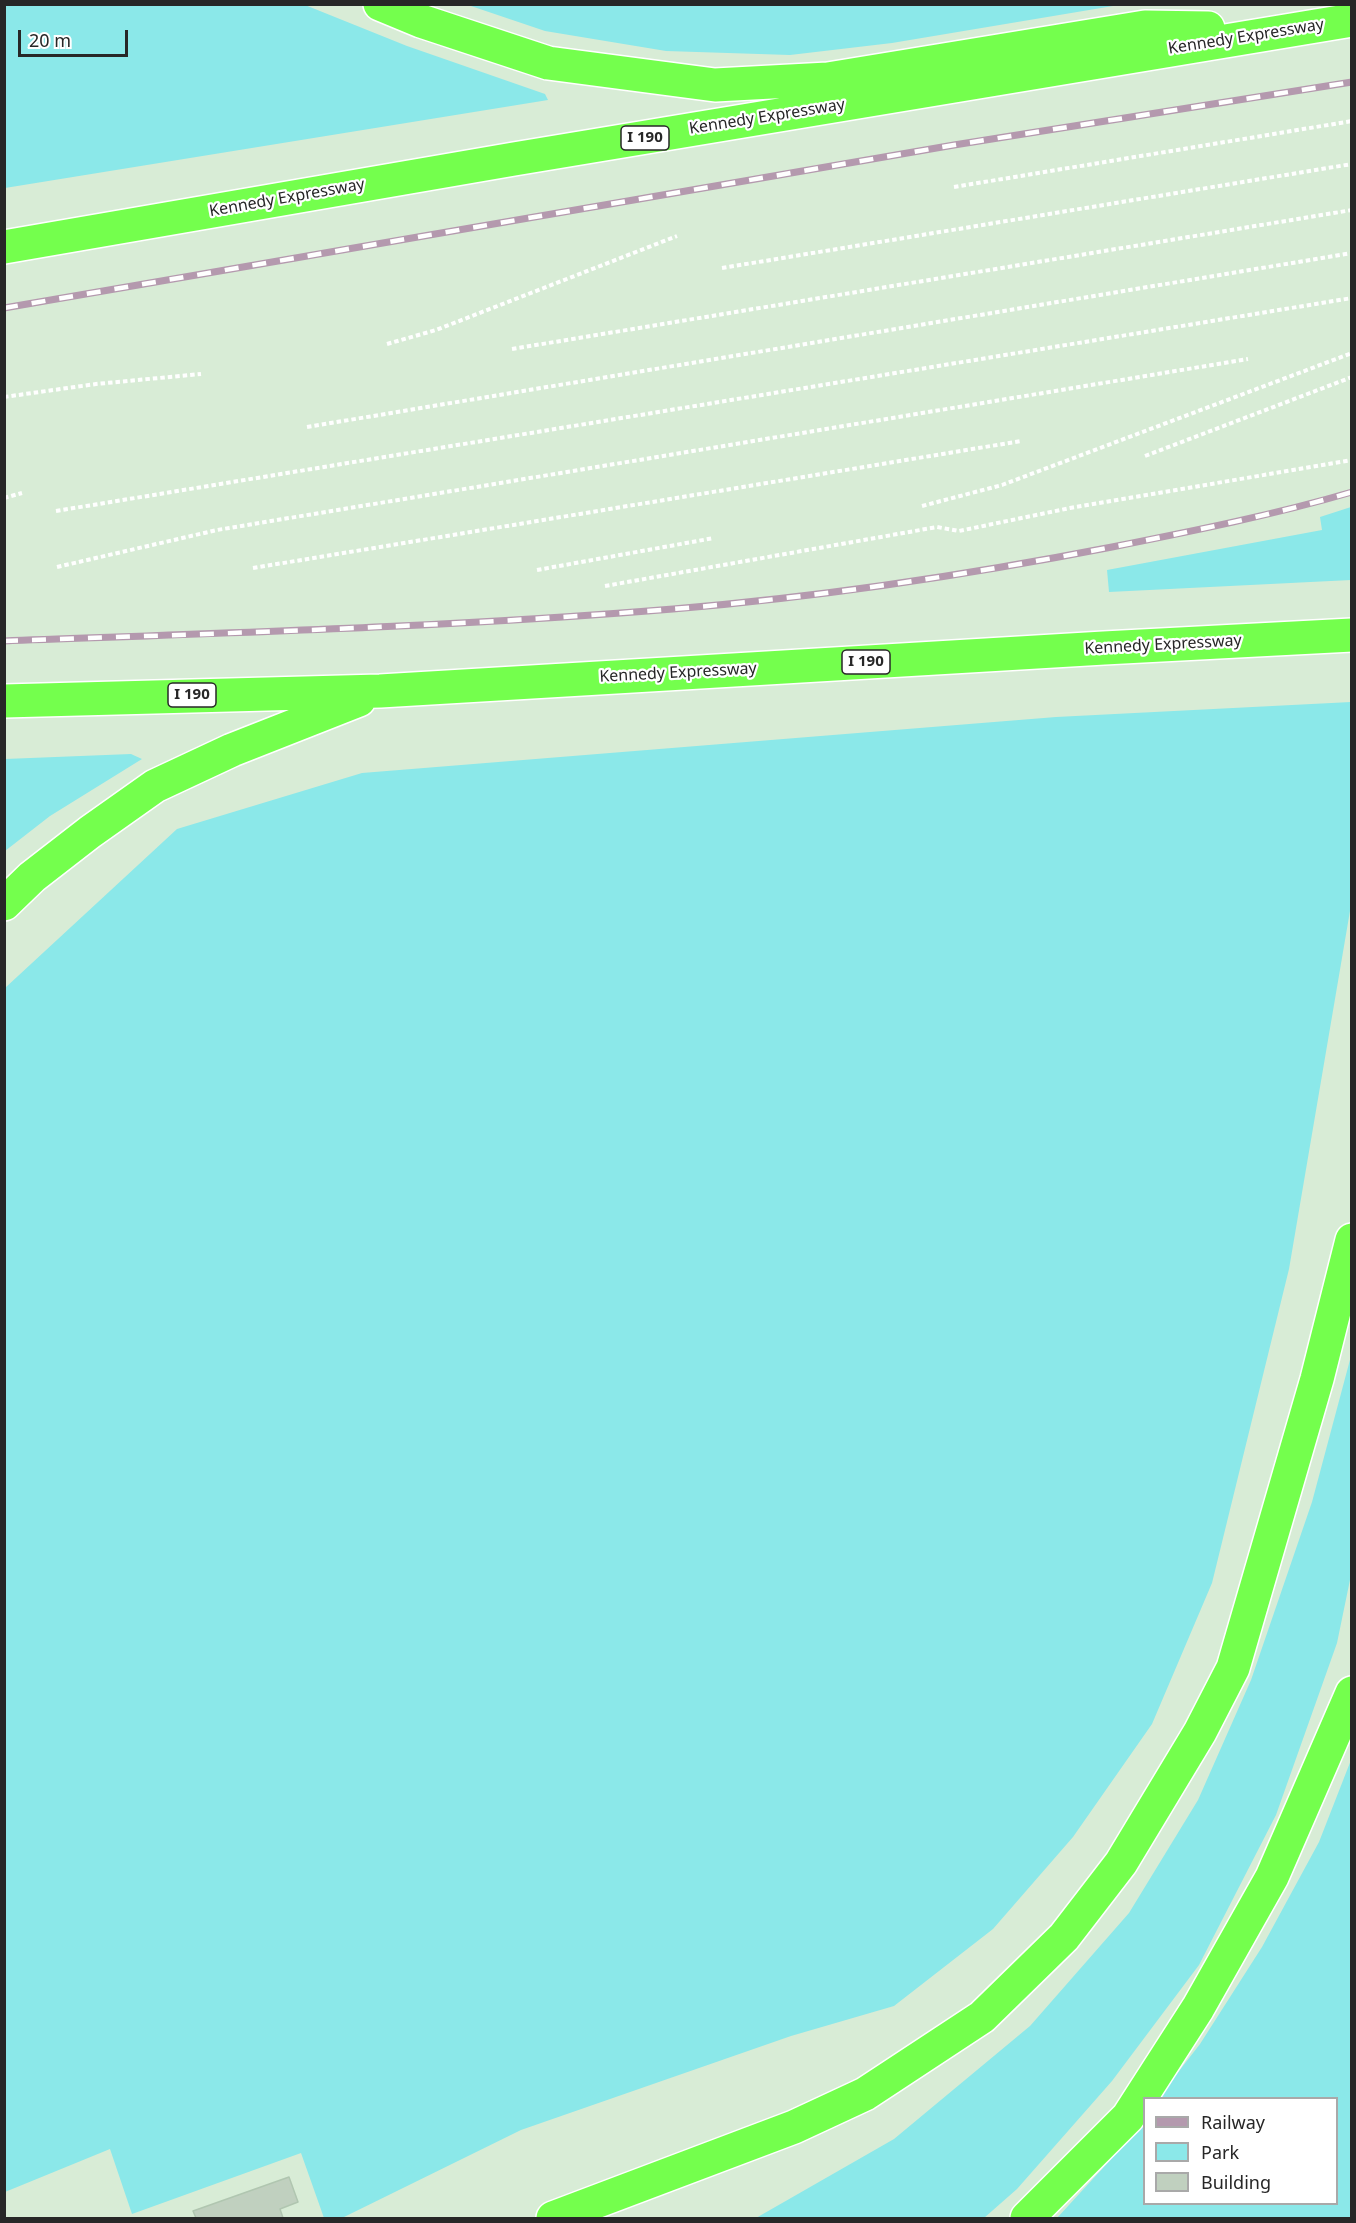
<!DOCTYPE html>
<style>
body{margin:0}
#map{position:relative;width:1356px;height:2223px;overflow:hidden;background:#d8ecd6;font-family:"Noto Sans",sans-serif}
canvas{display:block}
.frame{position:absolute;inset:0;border:6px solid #272727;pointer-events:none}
.legend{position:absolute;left:1143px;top:2097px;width:195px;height:108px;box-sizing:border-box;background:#fff;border:2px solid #a9a9a9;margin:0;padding:8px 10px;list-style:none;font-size:18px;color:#272727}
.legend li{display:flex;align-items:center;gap:12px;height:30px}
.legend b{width:30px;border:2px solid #a9a9a9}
.scale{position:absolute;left:18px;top:30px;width:110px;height:27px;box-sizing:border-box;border:3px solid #272727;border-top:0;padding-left:8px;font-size:18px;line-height:21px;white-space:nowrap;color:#272727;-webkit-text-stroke:4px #fff;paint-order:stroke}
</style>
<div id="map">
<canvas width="1356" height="2223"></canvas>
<div class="frame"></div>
<ul class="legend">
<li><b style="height:8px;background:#b499ae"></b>Railway</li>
<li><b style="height:16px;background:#8be8e9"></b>Park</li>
<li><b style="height:16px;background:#c0d0bf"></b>Building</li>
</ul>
<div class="scale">20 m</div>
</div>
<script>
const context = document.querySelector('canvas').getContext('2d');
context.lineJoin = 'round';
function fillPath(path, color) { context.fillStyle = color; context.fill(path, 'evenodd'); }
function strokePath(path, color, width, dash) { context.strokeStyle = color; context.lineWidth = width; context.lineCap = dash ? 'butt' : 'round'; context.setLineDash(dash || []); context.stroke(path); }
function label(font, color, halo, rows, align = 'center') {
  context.font = font + ' "Noto Sans",sans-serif'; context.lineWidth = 4.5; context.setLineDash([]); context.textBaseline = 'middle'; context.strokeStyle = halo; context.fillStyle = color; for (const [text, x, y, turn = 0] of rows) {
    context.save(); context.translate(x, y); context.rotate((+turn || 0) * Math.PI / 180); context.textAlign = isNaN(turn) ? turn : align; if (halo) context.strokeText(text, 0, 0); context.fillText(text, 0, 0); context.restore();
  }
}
fillPath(new Path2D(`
 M4,5h301l102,41 138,48 3,6 -543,88z
 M468,5h651l-227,38 -102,12 -124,-4 -121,-20z
 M1351,507v73l-242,12 -2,-22 215,-40 -2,-13z
 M1351,702v203l-62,364 -77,314 -60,141 -79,113 -80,92 -99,77 -103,30 -270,94 -179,88h-18l-23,-65 -169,61 -22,-65 -105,43v-1204l172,-159 185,-56 694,-56z
 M131,754l11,5 -92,57 -45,35v-92z
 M1351,1356v219l-14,68 -61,172 -77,150 -87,116 -95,108 -33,29h-228l138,-79 136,-113 99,-113 69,-113 53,-120 61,-178z
 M1351,1760v458h-294l57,-62 30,-40v88h192v-106h-178l42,-54 62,-97 57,-105z`), '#8be8e9');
const building = new Path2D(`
 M289,2177l9,25 -18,7 3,9h-87l-3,-7z`);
fillPath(building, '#c0d0bf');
strokePath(building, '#b0c6b0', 1.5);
const motorway = new Path2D(`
 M380,4l41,17 127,42 167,22 113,-6 317,-52 63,1
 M4,247l510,-88 838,-139
 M4,701l376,-10 724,-43 248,-13
 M4,904l28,-27 58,-45 65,-46 77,-36 127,-50
 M553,2218l241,-91 71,-33 117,-77 82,-80 57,-74 79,-131 33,-64 84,-289 35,-139
 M1027,2218l101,-101 70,-109 74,-131 80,-184`);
strokePath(motorway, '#fff', 36);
strokePath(new Path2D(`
 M954,187l398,-66
 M722,268l630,-104
 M387,344l49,-14 241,-94
 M512,349l840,-139
 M4,397l92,-13 105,-10
 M307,427l1045,-174
 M1145,456l207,-79
 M4,498l18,-5
 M922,506l80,-21 350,-132
 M56,511l1296,-213
 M57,567l160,-37 1031,-171
 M253,568l768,-127
 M537,570l177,-32
 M605,586l332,-59 22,4 111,-23 282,-48`), '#fff', 4, [4.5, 3]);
strokePath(motorway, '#74ff4d', 33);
const rail = new Path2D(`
 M4,308l950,-163 398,-63
 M4,641c223,-8 447,-14 669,-32 147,-12 294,-34 439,-62 81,-16 161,-32 240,-55`);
strokePath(rail, '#b499ae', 7);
strokePath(rail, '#fff', 4.5, [14]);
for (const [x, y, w] of [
 [645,138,48],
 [866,662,48],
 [192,695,48]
]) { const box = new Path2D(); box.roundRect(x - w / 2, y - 12, w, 24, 4.5); context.fillStyle = '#fff'; context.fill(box); strokePath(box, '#272727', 1.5); }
label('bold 15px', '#272727', null, [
 ["I 190",645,138],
 ["I 190",866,662],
 ["I 190",192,695]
]);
label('16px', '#272727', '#fff', [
 ["Kennedy Expressway",1246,37,-9],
 ["Kennedy Expressway",767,117,-9],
 ["Kennedy Expressway",287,198,-10],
 ["Kennedy Expressway",1163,645,-3],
 ["Kennedy Expressway",678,673,-3]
]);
</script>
